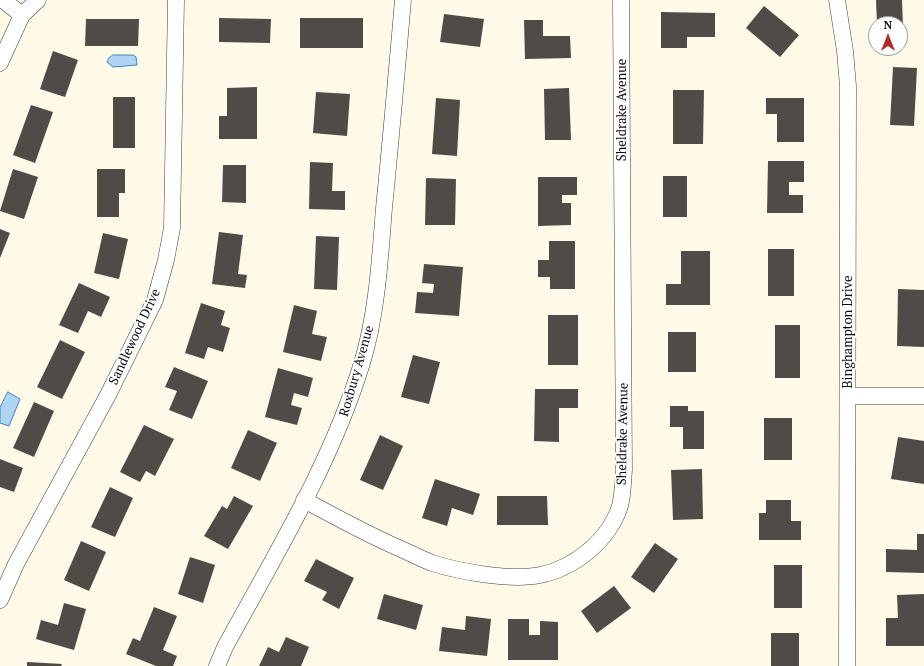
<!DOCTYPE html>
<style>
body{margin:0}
#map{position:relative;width:924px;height:666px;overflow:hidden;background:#fefae7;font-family:"PT Serif",serif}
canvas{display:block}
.north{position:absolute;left:868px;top:16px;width:40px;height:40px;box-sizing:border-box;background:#fff;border:1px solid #9d9d9d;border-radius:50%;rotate:0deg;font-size:11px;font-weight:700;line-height:16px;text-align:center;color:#090909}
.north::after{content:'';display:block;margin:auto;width:14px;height:18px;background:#af2c2b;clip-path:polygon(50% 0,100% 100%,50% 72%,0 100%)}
</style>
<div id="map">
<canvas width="924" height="666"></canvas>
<div class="north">N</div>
</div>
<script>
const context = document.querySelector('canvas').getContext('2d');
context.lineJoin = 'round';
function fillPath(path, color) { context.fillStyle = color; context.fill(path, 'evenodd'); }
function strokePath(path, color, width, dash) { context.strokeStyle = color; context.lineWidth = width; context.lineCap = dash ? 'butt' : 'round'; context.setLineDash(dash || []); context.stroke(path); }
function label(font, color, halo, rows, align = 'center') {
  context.font = font + ' "PT Serif",serif'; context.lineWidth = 4; context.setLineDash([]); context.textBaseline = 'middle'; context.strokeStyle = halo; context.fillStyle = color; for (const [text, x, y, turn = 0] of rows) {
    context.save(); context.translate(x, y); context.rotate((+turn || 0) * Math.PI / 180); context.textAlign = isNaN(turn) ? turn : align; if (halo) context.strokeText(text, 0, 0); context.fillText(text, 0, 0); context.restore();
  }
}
const water = new Path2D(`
 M113,55h20l3,2 1,8 -24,2 -6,-5 2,-4z
 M8,392l12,7 -11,27 -9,-3v-15z`);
fillPath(water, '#afd5f2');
strokePath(water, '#3b86c4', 1);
fillPath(new Path2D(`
 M876,0h26l1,27h-3v-3h-23z
 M764,6l35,29 -19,22 -34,-29z
 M661,12l54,1v24h-28v11h-26z
 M444,14l40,5 -4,28 -40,-5z
 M219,18l52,1 -1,24 -51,-1z
 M300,18h63v30h-63z
 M86,19h53l-1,27h-53z
 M524,20h19v16h27l1,22 -46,1z
 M53,51l25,9 -13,37 -25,-8z
 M893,67l24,1 -3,58 -24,-1z
 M257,87v52h-38v-23h8v-28z
 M569,88l2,52h-26l-1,-51z
 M673,90h31l-1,54h-30z
 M316,92l34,2 -3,42 -34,-3z
 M113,97h22v51h-22z
 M436,98l24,2 -3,56 -25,-2z
 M766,98h38v44h-27v-28h-11z
 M31,105l22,7 -18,51 -22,-8z
 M768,161h36v21h-15v13h14v18h-36z
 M310,162l23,1 -1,28h13v19l-36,-1z
 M223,165h23v38l-24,-1z
 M13,169l25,8 -14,42 -24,-8z
 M97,169h28v24h-6v24h-22z
 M663,176h24v41h-24z
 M538,177h39v18h-15v8h9v22l-33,1z
 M426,178l30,1 -1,46h-30z
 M0,229l10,4 -10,25z
 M219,232l24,3 -5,39 9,1 -2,13 -33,-4z
 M103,233l25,6 -9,40 -25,-6z
 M316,236l23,1 -2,53 -23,-1z
 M549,241h26v48h-25v-12h-12v-17h11z
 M768,249h26v47h-26z
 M681,251h29v54h-44v-21h15z
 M424,264l39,3 -4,49 -44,-3 2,-21 16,1 1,-9 -12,-1z
 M79,283l31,14 -9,20 -13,-6 -10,22 -19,-8z
 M898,289l26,1v57l-27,-1z
 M201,303l24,8 -4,14 9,3 -7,24 -15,-5 -4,12 -19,-6z
 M294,305l23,6 -5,23 15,3 -6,24 -38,-9z
 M548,315h30v50h-30z
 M775,325h25v53h-25z
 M668,332h28v40h-28z
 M60,340l25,12 -23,47 -25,-12z
 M413,355l27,7 -11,42 -28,-7z
 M174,367l34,14 -16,38 -23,-9 8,-19 -12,-4z
 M278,368l35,10 -5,19 -14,-4 -3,12 11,3 -5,17 -32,-8z
 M535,389h43v19h-19v34l-25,-1z
 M34,402l20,9 -20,46 -21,-9z
 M670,406h18v5h16v38h-21v-22h-13z
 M764,418h28v42h-28z
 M144,425l30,14 -19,37 -9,-5 -6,11 -20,-10z
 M248,430l29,13 -17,38 -29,-13z
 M380,435l23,11 -20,44 -23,-10z
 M898,437l26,4v43l-33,-5z
 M0,459l23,9 -9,24 -14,-5z
 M702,469l1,50 -30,1 -2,-50z
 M435,479l45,15 -7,21 -21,-7 -5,18 -25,-8z
 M110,487l23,11 -18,39 -24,-10z
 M234,496l19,10 -25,43 -24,-13 18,-30 5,3z
 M497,496h50l1,29h-51z
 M766,500h25v21h10v19h-42v-27h7z
 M917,534h7v39l-38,-1v-23l31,1z
 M81,541l25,11 -17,39 -25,-11z
 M655,543l23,16 -24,34 -23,-16z
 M190,557l25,8 -12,38 -25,-9z
 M316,559l38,19 -15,31 -17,-9 5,-8 -23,-11z
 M774,565h28v43h-28z
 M614,586l17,22 -34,25 -16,-22z
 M384,594l39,11 -7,25 -39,-11z
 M924,594v52h-38v-28h12l-1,-23z
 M64,603l22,6 -12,41 -38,-11 5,-19 17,5z
 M154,607l23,9 -14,34 14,6 -4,10h-17l-30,-12 7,-16 7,3z
 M466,616l25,3 -4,37 -48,-5 3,-24 23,3z
 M508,619h21v16h11v-14l18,1v38h-50z
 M771,633h28v33h-28z
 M286,637l23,10 -8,19h-42l9,-19 11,5z
 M27,662l35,2 -1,2h-34z`), '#514b47');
const street = new Path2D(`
 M3,0l19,15
 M837,0l8,51 3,35 -1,580
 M0,63l22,-48 16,-15
 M848,396h76
 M304,500c32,17 64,35 97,49 11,5 21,10 31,14 29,9 79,18 108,12 35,-7 69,-35 80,-69 3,-11 3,-25 4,-36l-3,-470
 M0,600l16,-36 92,-169 47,-95 11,-40 6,-32 4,-228
 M217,666l8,-19c50,-92 106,-183 137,-284 15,-49 18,-104 22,-155 7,-69 13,-139 19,-208`);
strokePath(street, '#3c3c3c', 17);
strokePath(street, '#fff', 16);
label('13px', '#090909', '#fff', [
 ["Sheldrake Avenue",622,110,-90],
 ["Binghampton Drive",848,332,-90],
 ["Sandlewood Drive",135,337,-65],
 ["Roxbury Avenue",357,371,-74],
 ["Sheldrake Avenue",623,434,-89]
]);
</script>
